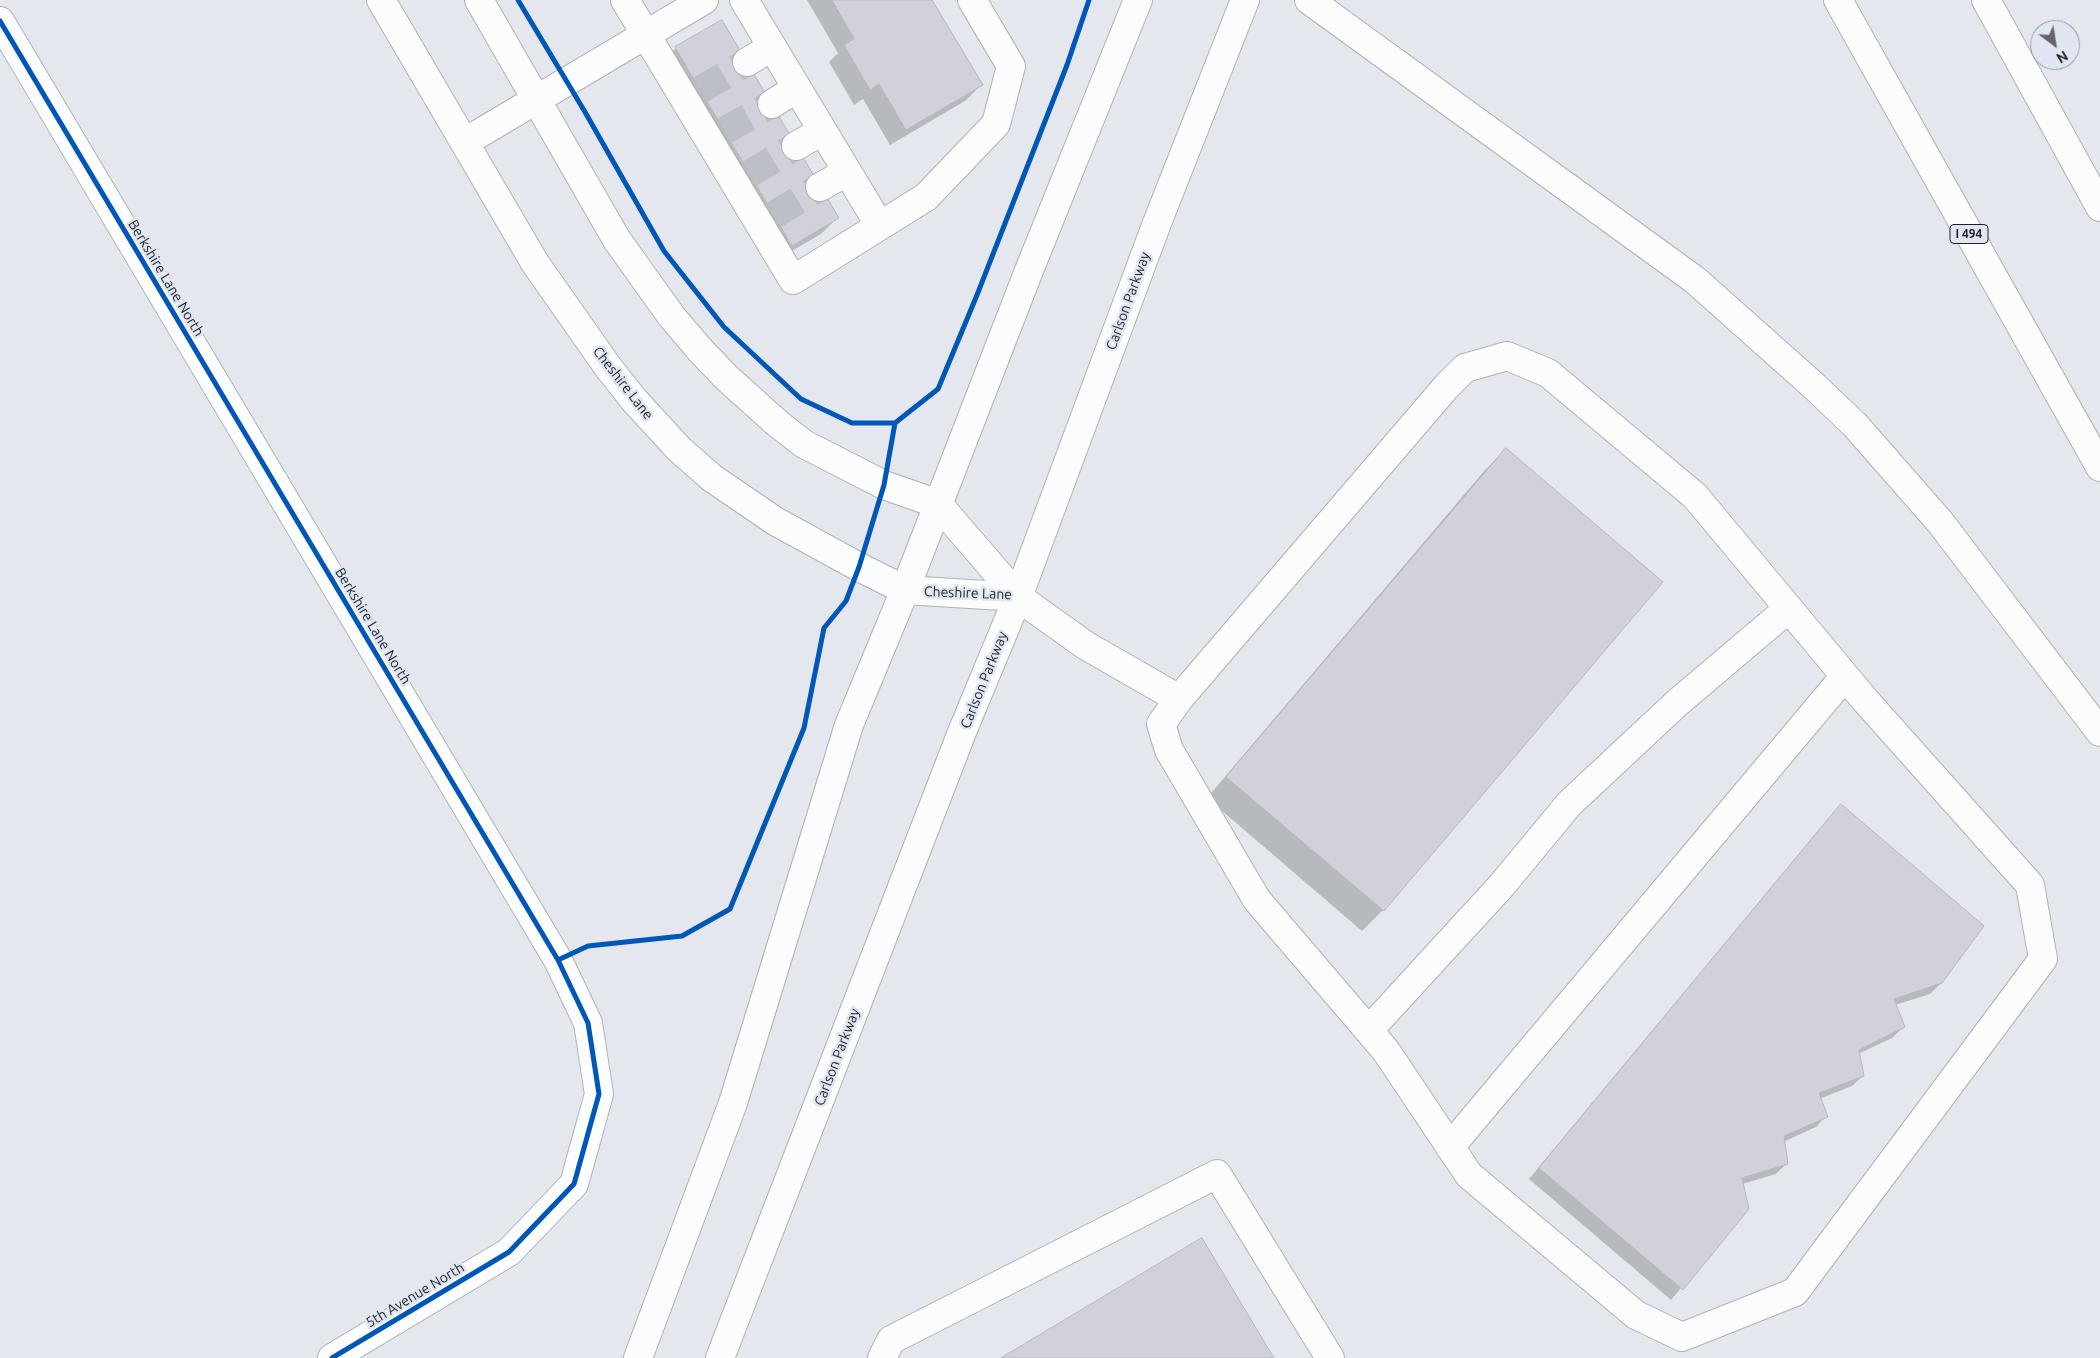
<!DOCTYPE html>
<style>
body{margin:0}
#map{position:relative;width:2100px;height:1358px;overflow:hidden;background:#e4e8ee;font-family:Ubuntu,sans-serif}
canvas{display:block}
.north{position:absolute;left:2030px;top:20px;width:50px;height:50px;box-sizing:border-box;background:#e0e7f2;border:1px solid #9297a0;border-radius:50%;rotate:149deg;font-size:14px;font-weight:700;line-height:20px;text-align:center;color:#1d2024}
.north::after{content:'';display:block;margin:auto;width:18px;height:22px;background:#63666b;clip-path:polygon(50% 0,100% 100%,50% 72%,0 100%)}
</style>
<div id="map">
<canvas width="2100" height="1358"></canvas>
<div class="north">N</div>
</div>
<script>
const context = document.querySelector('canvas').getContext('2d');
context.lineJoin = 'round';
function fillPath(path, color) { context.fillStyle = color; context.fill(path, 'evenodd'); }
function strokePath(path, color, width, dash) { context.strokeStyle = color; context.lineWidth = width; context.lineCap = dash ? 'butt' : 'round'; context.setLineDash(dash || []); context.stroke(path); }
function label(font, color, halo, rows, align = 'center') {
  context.font = font + ' Ubuntu,sans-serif'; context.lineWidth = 5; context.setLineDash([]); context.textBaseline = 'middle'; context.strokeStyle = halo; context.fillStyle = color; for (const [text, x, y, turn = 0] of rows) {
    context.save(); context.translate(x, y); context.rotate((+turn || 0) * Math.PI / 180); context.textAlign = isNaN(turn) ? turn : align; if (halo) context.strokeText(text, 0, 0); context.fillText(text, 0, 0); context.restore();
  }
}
fillPath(new Path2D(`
 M807,0h124l50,85 -16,16 -75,44 -27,-46 -9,6 -25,-43 9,-9z
 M676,48l161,170 -16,16 -45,26 -116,-196z
 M1506,450l155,132 -278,328 -21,21 -155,-133 278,-328z
 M1831,816l110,167 -11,11 -35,11 8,22 -11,11 -34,16 5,22 -11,10 -33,13 7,17 -10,11 -33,15 4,21 -11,11 -34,10 6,24 -77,92 -142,-121z`), '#0003');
const building = new Path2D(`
 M832,0h100l51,85 -77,45 -27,-46 -9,6 -26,-45 10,-6z
 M722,20l117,198 -47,28 -117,-199z
 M1506,448l157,134 -279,329 -158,-134z
 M1841,804l143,122 -42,57 -48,16 11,28 -46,23 5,26 -45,17 9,24 -44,19 4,28 -46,14 7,31 -66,81 -144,-122z
 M1202,1238l72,120h-273z`);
fillPath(building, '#d0d1db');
strokePath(building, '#b6b8bc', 1);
strokePath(new Path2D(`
 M700,90l47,-28
 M724,131l48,-27
 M749,174l47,-28
 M774,215l46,-28`), '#bcc0c6', 28, [28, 14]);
const minor = new Path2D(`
 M381,0l154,263 73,104 26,33 45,49 33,29 63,43 84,46 46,23 113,7
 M479,0l138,240 55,77 29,34 26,27 50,45 27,21 80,41 54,19 80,93 67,48 94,54 -18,25 8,26 88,150 129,151 83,124 167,140 46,22 113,-45 248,-333 -13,-74 -165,-185 -170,-204 -147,-123 -41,-17 -42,12 -19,19 -267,312
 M625,0l168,280 133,-83 70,-73 15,-58 -39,-66
 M744,0l136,226
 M0,21l558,939 30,63 11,71 -25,90 -65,68 -177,106
 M747,62l25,-15
 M772,104l25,-16
 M465,142l239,-142
 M796,146l26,-15
 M820,187l27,-15
 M1369,1030l133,-145 67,-81 108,-101 111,-94
 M1450,1147l395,-471
 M882,1358l9,-18 326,-166 113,184`);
const major = new Path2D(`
 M638,1358l95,-255 116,-378 56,-135 123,-317 110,-273
 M720,1358l242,-626 56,-135 139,-374 88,-223`);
const highway = new Path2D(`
 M1309,0l386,280 119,106 41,39 85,97 160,210
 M1838,0l262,467
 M1986,0l114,207`);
strokePath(minor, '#aeb2b6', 30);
strokePath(major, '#aeb2b6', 30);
strokePath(highway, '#aeb2b6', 30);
strokePath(minor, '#fbfcfc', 28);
strokePath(major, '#fbfcfc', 28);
strokePath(highway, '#fbfcfc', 28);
strokePath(new Path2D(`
 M518,0l67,112 79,139 60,76 77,72 51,24h43l43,-34 39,-94 90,-230 22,-65
 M0,21l558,939 30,63 11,71 -25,90 -65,68 -177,106
 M558,960l30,-14 94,-10 48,-27 74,-181 20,-100 22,-27 13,-34 25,-82 11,-62`), '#0057b8', 5);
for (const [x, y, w] of [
 [1969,234,38]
]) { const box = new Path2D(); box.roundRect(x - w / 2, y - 9.5, w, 19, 4); context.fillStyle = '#e0e7f2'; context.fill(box); strokePath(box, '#1d2024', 1); }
label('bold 12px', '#1d2024', null, [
 ["I 494",1969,234]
]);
label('14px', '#1d2024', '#e0e7f2', [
 ["Berkshire Lane North",166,278,59],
 ["Carlson Parkway",1128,301,-70],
 ["Cheshire Lane",623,383,52],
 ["Cheshire Lane",968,593,2],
 ["Berkshire Lane North",373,626,59],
 ["Carlson Parkway",984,680,-68],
 ["Carlson Parkway",837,1057,-69],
 ["5th Avenue North",415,1295,-31]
]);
</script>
